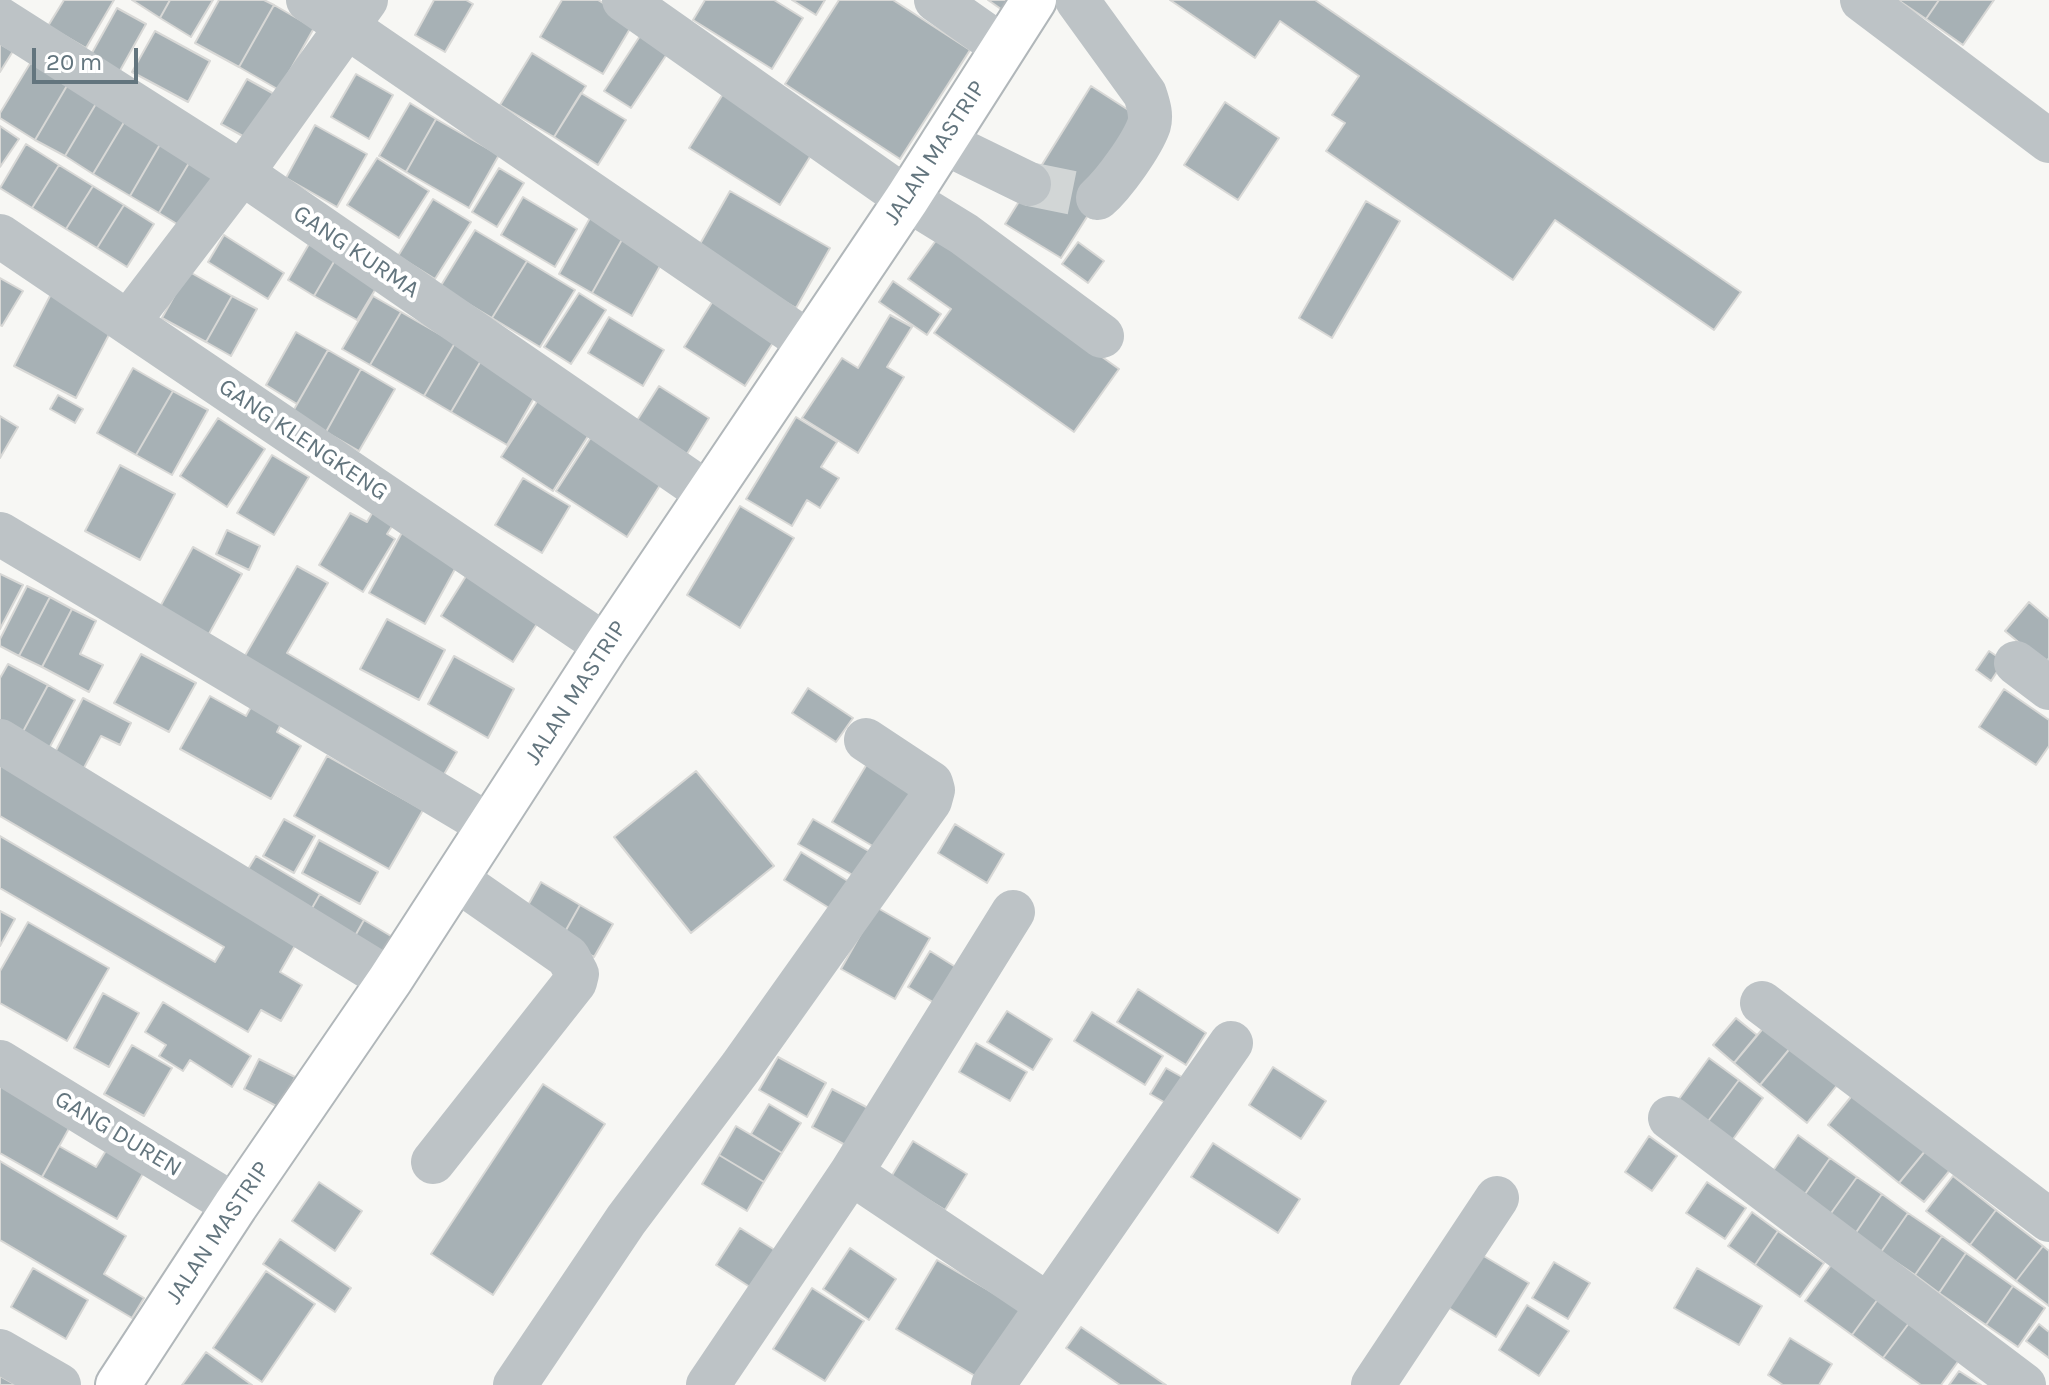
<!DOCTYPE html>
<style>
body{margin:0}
#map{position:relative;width:2049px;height:1385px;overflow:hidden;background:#f7f7f4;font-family:Karla,sans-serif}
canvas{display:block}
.scale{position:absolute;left:32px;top:48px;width:106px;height:36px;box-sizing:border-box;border:4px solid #63757e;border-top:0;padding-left:10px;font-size:24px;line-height:28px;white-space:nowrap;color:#63757e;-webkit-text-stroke:6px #fff;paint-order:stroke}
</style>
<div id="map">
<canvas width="2049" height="1385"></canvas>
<div class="scale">20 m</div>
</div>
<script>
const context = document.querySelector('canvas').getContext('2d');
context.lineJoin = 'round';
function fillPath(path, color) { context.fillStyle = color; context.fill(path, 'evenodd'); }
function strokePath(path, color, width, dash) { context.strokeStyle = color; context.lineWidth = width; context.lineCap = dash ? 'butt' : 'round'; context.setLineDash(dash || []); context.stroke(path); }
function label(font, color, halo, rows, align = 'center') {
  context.font = font + ' Karla,sans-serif'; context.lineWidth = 8; context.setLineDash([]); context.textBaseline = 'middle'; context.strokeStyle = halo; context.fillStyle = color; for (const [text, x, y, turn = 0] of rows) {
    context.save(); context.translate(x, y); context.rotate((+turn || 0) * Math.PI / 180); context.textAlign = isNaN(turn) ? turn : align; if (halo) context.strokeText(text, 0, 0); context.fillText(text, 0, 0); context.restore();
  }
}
const building = new Path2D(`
 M64,0h50l-28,48 -38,-22z
 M132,0h38l-10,18z
 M170,0h43l-22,37 -31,-19z
 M219,0h45l10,5 -35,62 -44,-24z
 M434,0h32l7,4 -28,48 -30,-17z
 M562,0h36l36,22 -31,52 -63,-37z
 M705,0h69l29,18 -31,51 -79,-49z
 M792,0h33l-9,15z
 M839,0h54l77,50 -70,109 -115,-75z
 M988,0h29l-9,14z
 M1170,0h145l426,292 -27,38 -159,-110 -42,60 -187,-129 19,-28 -13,-8 27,-39 -79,-55 -25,37z
 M1898,0h41l-13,19z
 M1939,0h55l-31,45 -37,-26z
 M274,5l40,23 -35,62 -40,-23z
 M117,8l29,16 -29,52 -29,-16z
 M155,31l55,30 -22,41 -56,-30z
 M640,36l27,18 -36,54 -27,-17z
 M0,44l13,7 -13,21z
 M532,53l54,33 -32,51 -54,-32z
 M31,62l37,22 -33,56 -35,-22v-5z
 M356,74l37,21 -24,44 -38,-22z
 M247,79l29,16 -26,45 -29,-16z
 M68,84l29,18 -32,54 -30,-16z
 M1091,86l56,36 -86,136 -56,-34z
 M581,93l45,27 -28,45 -44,-28z
 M723,94l90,58 -33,53 -91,-57z
 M97,102l29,17 -33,55 -28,-18z
 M1225,102l54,36 -41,62 -54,-35z
 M410,103l26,16 -30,53 -27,-16z
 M126,119l36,22 -32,55 -37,-22z
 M436,119l63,36 -30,53 -63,-36z
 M315,125l52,29 -30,53 -51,-29z
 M0,126l19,13 -19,28z
 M162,141l30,17 -33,55 -29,-17z
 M26,144l33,21 -27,43 -32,-20z
 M192,158l31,19 -33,55 -31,-19z
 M377,158l52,33 -30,47 -52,-33z
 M59,165l34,21 -27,43 -34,-21z
 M499,168l25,15 -27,44 -25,-15z
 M93,186l31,19 -27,43 -31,-19z
 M730,191l100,57 -34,60 -100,-57z
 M523,197l54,32 -22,38 -54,-32z
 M433,199l38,23 -36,57 -37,-23z
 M1366,201l34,20 -68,117 -33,-20z
 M124,205l30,19 -27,43 -30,-19z
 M590,218l34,18 -32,57 -33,-19z
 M475,230l52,31 -35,57 -52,-31z
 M224,235l60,38 -16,26 -60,-37z
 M624,236l40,23 -32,57 -40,-23z
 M937,239l182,130 -45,63 -140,-99 17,-24 -43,-30z
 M1078,242l26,19 -16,22 -26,-19z
 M309,244l26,16 -21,36 -26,-16z
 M335,260l43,25 -21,35 -43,-24z
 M527,261l48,29 -35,57 -48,-29z
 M188,271l44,25 -26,46 -44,-24z
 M0,278l23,13 -21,35 -2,-1z
 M893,281l48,33 -14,21 -48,-33z
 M579,293l27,17 -35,54 -27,-17z
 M51,294l62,33 -37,71 -62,-32z
 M232,296l25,13 -26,47 -25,-14z
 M373,296l28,16 -31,53 -28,-16z
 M716,296l62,39 -33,51 -61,-39z
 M401,312l54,31 -31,53 -54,-31z
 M890,315l22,12 -25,40 17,10 -46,76 -56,-35 40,-60 16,10z
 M609,317l55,33 -21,36 -55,-33z
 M296,332l32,18 -31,54 -31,-19z
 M455,343l27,16 -31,53 -27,-16z
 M328,350l33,19 -35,63 -34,-19z
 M482,359l56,32 -31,54 -56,-33z
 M133,368l40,23 -37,64 -39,-22z
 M361,369l34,20 -36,62 -33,-19z
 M659,386l50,32 -22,36 -51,-32z
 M173,391l35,19 -36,65 -36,-20z
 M58,395l25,14 -8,14 -25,-14z
 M540,397l52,33 -39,61 -52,-34z
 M0,416l18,11 -18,31z
 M796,417l41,25 -16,25 18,11 -19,30 -13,-8 -15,26 -46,-27z
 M218,418l47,31 -38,58 -47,-31z
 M595,431l71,45 -39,61 -71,-46z
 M272,455l37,22 -35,58 -37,-22z
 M120,465l55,29 -35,66 -55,-29z
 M523,478l47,28 -28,47 -47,-28z
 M740,506l54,32 -54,90 -53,-33z
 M375,508l21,12 -9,14 8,5 -32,53 -44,-27 31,-52 17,9z
 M405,527l56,31 -36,66 -56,-31z
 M227,530l33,16 -11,24 -33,-16z
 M193,547l49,27 -37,67 -49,-27z
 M473,565l72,46 -32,51 -72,-46z
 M297,566l31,17 -41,70 170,99 -18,31 -200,-117z
 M0,574l23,11 -23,44z
 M27,586l23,11 -31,59 -19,-10v-7z
 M50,597l22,12 -30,58 -23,-11z
 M2029,602l20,17v39l-4,6 -40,-33z
 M72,609l24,12 -16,33 23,11 -14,27 -47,-25z
 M387,619l58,31 -26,50 -59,-31z
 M1989,651l15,10 -13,20 -15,-11z
 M141,654l55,29 -27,49 -55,-29z
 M454,656l60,33 -26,49 -60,-34z
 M8,664l40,21 -29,54 -19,-10v-51z
 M48,685l27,15 -29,54 -27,-15z
 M808,688l45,30 -17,24 -44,-29z
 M2004,689l45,31v26l-13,19 -57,-38z
 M210,696l36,20 6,-11 30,17 -5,10 24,14 -30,53 -91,-50z
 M83,698l48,25 -11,22 -19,-9 -22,41 -29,-15z
 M327,756l96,54 -34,59 -95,-53z
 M0,759l301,176 -21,37 22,13 -21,36 -20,-11 -13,22 -248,-144v-52l215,126 9,-15 -224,-131z
 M867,764l48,29 -34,58 -49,-29z
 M696,771l78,95 -83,67 -77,-96z
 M284,819l31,17 -21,37 -31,-17z
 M813,819l59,34 -14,25 -60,-34z
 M955,824l49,30 -17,29 -49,-30z
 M319,840l59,32 -18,32 -58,-31z
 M801,852l50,31 -17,28 -50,-31z
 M256,856l64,38 -13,23 -65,-38z
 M541,882l39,23 -19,34 -39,-23z
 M320,894l44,26 -13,23 -44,-26z
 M580,905l33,19 -19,33 -33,-18z
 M876,907l54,31 -35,61 -54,-30z
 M0,911l15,8 -15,27z
 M364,920l37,22 -14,23 -36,-22z
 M28,922l81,46 -42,73 -67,-38v-32z
 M930,951l32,20 -21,36 -33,-20z
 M1138,989l68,44 -20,32 -69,-43z
 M103,993l36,20 -30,54 -35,-19z
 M163,1002l88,54 -19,31 -42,-27 -7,11 -24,-15 7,-11 -21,-13z
 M1007,1011l45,28 -19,31 -46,-28z
 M1092,1012l71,44 -18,29 -71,-44z
 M1736,1018l21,17 -23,28 -21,-18z
 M1770,1020l26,21 -36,44 -26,-22z
 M1796,1041l46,38 -35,44 -47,-38z
 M976,1043l51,29 -17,29 -51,-29z
 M132,1045l40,23 -28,48 -40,-22z
 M778,1057l48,26 -19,34 -48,-27z
 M1709,1058l30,22 -33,44 -30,-21z
 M259,1059l36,18 -15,31 -36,-19z
 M1273,1067l53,34 -25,38 -52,-34z
 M1166,1068l25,14 -15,27 -26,-15z
 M1739,1080l24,18 -32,44 -25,-18z
 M0,1083l72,40 -30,54 -42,-24z
 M543,1084l62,40 -112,171 -62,-41z
 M1859,1087l71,58 -31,38 -71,-58z
 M832,1089l38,20 -21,38 -37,-20z
 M769,1104l32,19 -19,30 -31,-19z
 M736,1126l46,27 -18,29 -45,-27z
 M1798,1135l32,23 -27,39 -33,-22z
 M1649,1136l28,20 -25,35 -27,-19z
 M913,1141l54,33 -22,36 -54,-33z
 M1213,1143l87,56 -22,34 -87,-56z
 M1930,1145l25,19 -31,38 -25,-19z
 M59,1146l37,21 11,-18 38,21 -28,49 -75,-42z
 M719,1155l45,27 -17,29 -45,-27z
 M1830,1158l27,19 -28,39 -26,-19z
 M0,1161l126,75 -22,38 40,24 -12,20 -132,-78z
 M1953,1176l43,34 -26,35 -44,-34z
 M1857,1177l25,17 -27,40 -26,-18z
 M319,1182l43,29 -27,40 -43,-30z
 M1707,1182l39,26 -21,31 -39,-26z
 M1882,1194l26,19 -27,39 -26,-18z
 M1996,1210l47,36 -27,35 -46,-36z
 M1752,1212l26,19 -23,34 -27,-19z
 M1908,1213l34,23 -27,39 -34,-23z
 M740,1228l38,24 -25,37 -37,-24z
 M1778,1231l46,32 -24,34 -45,-32z
 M1942,1236l24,17 -27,40 -24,-18z
 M280,1239l71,49 -16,24 -72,-48z
 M2043,1246l6,5v55l-33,-25z
 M850,1248l46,31 -27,41 -46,-31z
 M1477,1252l52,31 -33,54 -52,-32z
 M1966,1253l47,33 -27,39 -47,-32z
 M1836,1258l47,34 -31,43 -47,-34z
 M937,1260l87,51 -42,69 -86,-51z
 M1554,1262l36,21 -22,36 -36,-21z
 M33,1268l55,32 -22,39 -55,-32z
 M1697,1268l65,38 -23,39 -65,-37z
 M266,1271l49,33 -53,78 -49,-34z
 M2013,1286l32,22 -27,39 -32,-22z
 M812,1288l52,33 -39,60 -52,-32z
 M1883,1292l32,23 -32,43 -31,-23z
 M1527,1305l42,26 -30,45 -40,-26z
 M1915,1315l50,37 -24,33h-20l-38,-27z
 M2039,1324l10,8v26l-23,-17z
 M1081,1327l85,58h-46l-54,-37z
 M1790,1338l42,26 -13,21h-36l-15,-10z
 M206,1352l46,33h-70z
 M1959,1371l22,14h-32z
 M0,1376l16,9h-16z`);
fillPath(building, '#a7b1b5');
strokePath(building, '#d8d8d6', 2);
strokePath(new Path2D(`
 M1029,184l69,14`), '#d2d6d6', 44, [44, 22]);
const major = new Path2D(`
 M118,1385l117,-179 155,-226 216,-334 301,-447 127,-199`);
strokePath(major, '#b1b7ba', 48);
strokePath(new Path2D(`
 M308,0l501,343
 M624,0l283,199 57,35 138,102
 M936,0l67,47
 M1077,0l68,94c3,10 7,20 4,31 -7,20 -35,59 -51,73
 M1862,0l187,141
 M0,19l242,154 465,320
 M943,142l86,42
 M0,236l606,410
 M129,321l113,-148 124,-173
 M0,534l490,292
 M2016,663l33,25
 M0,741l390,239
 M1013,912l-162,261 197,132
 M1762,1003l287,217
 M0,1062l235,144
 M1670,1118l354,267
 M433,1162l142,-180 2,-8 -9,-17 -112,-78
 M0,1351l59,34
 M515,1385l111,-165 115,-153 189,-266 3,-11 -2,-7 -65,-43
 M708,1385l143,-212
 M993,1385l238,-342
 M1373,1385l124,-187`), '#bdc3c6', 44);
strokePath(major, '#fff', 44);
label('24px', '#63757e', '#fff', [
 ["JALAN MASTRIP",935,153,-57],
 ["GANG KURMA",356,252,34],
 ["GANG KLENGKENG",303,440,34],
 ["JALAN MASTRIP",576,693,-57],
 ["GANG DUREN",118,1134,31],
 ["JALAN MASTRIP",218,1233,-56]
]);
</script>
